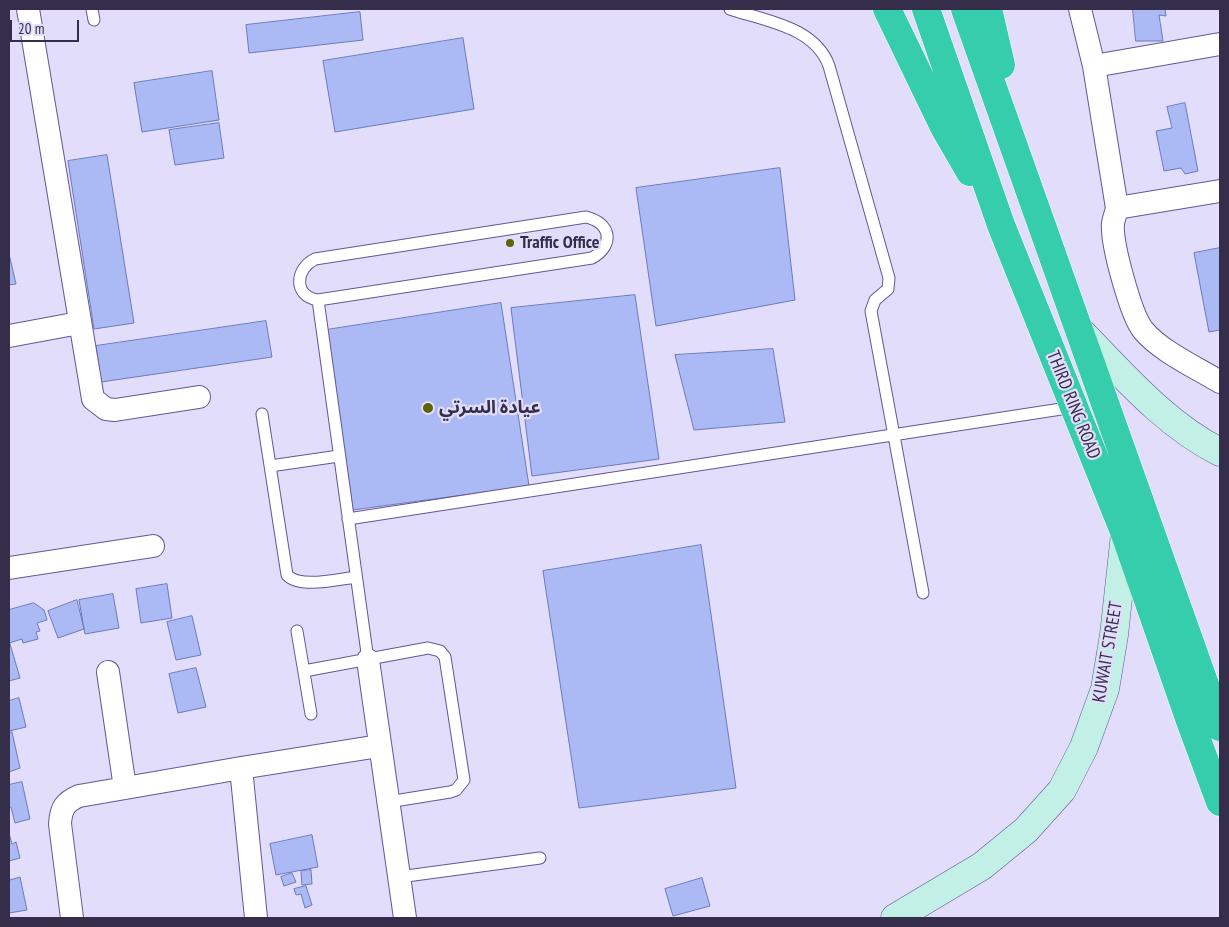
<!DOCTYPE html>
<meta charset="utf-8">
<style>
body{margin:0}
#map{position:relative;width:1229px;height:927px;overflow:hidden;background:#e2ddfb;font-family:"PT Sans Narrow",sans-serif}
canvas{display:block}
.frame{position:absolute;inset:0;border:10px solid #352e4b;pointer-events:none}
.scale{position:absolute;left:10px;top:20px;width:69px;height:22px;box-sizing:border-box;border:2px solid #352e4b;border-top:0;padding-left:6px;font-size:15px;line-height:18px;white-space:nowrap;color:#352e4b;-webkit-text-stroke:4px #e2ddfb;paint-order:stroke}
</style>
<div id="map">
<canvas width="1229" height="927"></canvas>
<div class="frame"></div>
<div class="scale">20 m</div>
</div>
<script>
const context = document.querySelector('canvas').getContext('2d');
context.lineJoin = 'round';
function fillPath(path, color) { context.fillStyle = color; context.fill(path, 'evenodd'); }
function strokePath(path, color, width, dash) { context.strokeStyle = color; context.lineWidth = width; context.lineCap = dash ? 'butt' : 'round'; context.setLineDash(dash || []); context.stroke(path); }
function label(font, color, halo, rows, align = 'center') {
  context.font = font + ' "PT Sans Narrow","Noto Sans Arabic",sans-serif'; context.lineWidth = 4.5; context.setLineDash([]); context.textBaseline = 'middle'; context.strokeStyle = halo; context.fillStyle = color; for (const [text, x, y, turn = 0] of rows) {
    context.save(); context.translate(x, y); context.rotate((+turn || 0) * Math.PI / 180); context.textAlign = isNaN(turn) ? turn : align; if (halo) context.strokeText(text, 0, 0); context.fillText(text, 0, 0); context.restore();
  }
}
const building = new Path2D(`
 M1133,9h32l1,7 -7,-1 4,26h-27z
 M360,12l3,28 -114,13 -3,-28z
 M463,38l11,71 -139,23 -12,-71z
 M212,71l7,49 -77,12 -8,-49z
 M1185,103l13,68 -13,3 -4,-6 -17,3 -8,-40 16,-3 -5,-21z
 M219,123l5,35 -49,7 -6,-35z
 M107,155l27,168 -40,6 -26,-168z
 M780,168l15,132 -139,26 -20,-138z
 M1220,248v82l-11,2 -15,-79z
 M9,254l7,30 -7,1z
 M635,295l24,164 -127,17 -21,-168z
 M501,303l28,183 -176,24 -27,-180z
 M266,321l6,36 -171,25 -5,-36z
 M773,349l12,73 -91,8 -19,-75z
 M701,545l35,243 -157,20 -36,-237z
 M167,584l5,34 -31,5 -5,-34z
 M113,594l6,34 -34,6 -6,-34z
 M77,600l7,29 -26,9 -10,-27z
 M34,603l10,7 3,10 -10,3 3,8 -4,1 2,7 -15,4 -1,-4 -13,4v-33z
 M192,616l9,39 -25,5 -9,-38z
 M10,644l10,34 -11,3v-36z
 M196,668l10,39 -28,6 -9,-39z
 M19,698l7,29 -17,4v-30z
 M12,732l8,36 -11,4v-39z
 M22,782l8,37 -15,4 -4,-16 -2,1v-23z
 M9,833l3,11 4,-2 4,16 -11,3z
 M312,835l6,32 -42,8 -6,-31z
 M311,870l1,14 -10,1 -1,-14z
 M292,873l4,9 -12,4 -3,-9z
 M9,876l1,4 10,-3 7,33 -18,3z
 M702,878l8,28 -37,10 -8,-27z
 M306,886l6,19 -7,3 -4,-14 -5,1 -2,-6z`);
fillPath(building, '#abbaf5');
strokePath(building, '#6c7abc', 1);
const lane = new Path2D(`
 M92,9l2,11
 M730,9c36,12 85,18 99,57l60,212 -1,11 -13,11 -4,11 52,282
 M586,217c25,6 29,28 6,41l-274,42c-25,-4 -23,-31 -3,-41z
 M318,300l50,360
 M262,414l25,161c13,14 51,4 69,2
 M270,466l69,-10
 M348,519l726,-112
 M297,631l14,83
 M304,671l124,-23 12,3 5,6 19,123 -8,10 -6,2 -62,10
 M399,877l141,-19`);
const street = new Path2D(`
 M28,9l65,390 13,10 9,1 84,-13
 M1080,9l14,57 23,142c-1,5 -3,10 -4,15 -2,20 18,92 30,107 17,21 54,38 77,52
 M1094,66l126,-22
 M1117,208l103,-17
 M9,336l70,-13
 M9,568l144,-22
 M368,660l37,258
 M108,672l17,116
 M241,768l138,-22
 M72,918l-12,-94c1,-16 5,-22 19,-28l162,-28 15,150`);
const secondary = new Path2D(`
 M1082,333c42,43 84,92 138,119
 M895,918l87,-52 44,-36 36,-40 22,-43 21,-58 9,-54 11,-101`);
const highway = new Path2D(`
 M887,9l57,118 26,45
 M926,9l75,216 124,309 65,187 30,81
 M965,9l255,718
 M988,9l13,56`);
strokePath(lane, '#665697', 13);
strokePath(street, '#665697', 24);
strokePath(secondary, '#665697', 29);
strokePath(highway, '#fff', 29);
strokePath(lane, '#fff', 11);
strokePath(street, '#fff', 22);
strokePath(secondary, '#c2f0e6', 28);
strokePath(highway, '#35cdab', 28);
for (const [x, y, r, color] of [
 [510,243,5,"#5e6401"],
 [428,408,6,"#5e6401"]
]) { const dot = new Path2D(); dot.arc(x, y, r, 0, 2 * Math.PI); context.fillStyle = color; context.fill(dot); strokePath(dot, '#e2ddfb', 2); }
label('bold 18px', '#352e4b', '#e2ddfb', [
 ["Traffic Office",520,243],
 ["عيادة السرتي",439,408]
], 'left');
label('18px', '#352e4b', '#e2ddfb', [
 ["THIRD RING ROAD",1073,405,68],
 ["KUWAIT STREET",1108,652,-80]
]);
</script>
